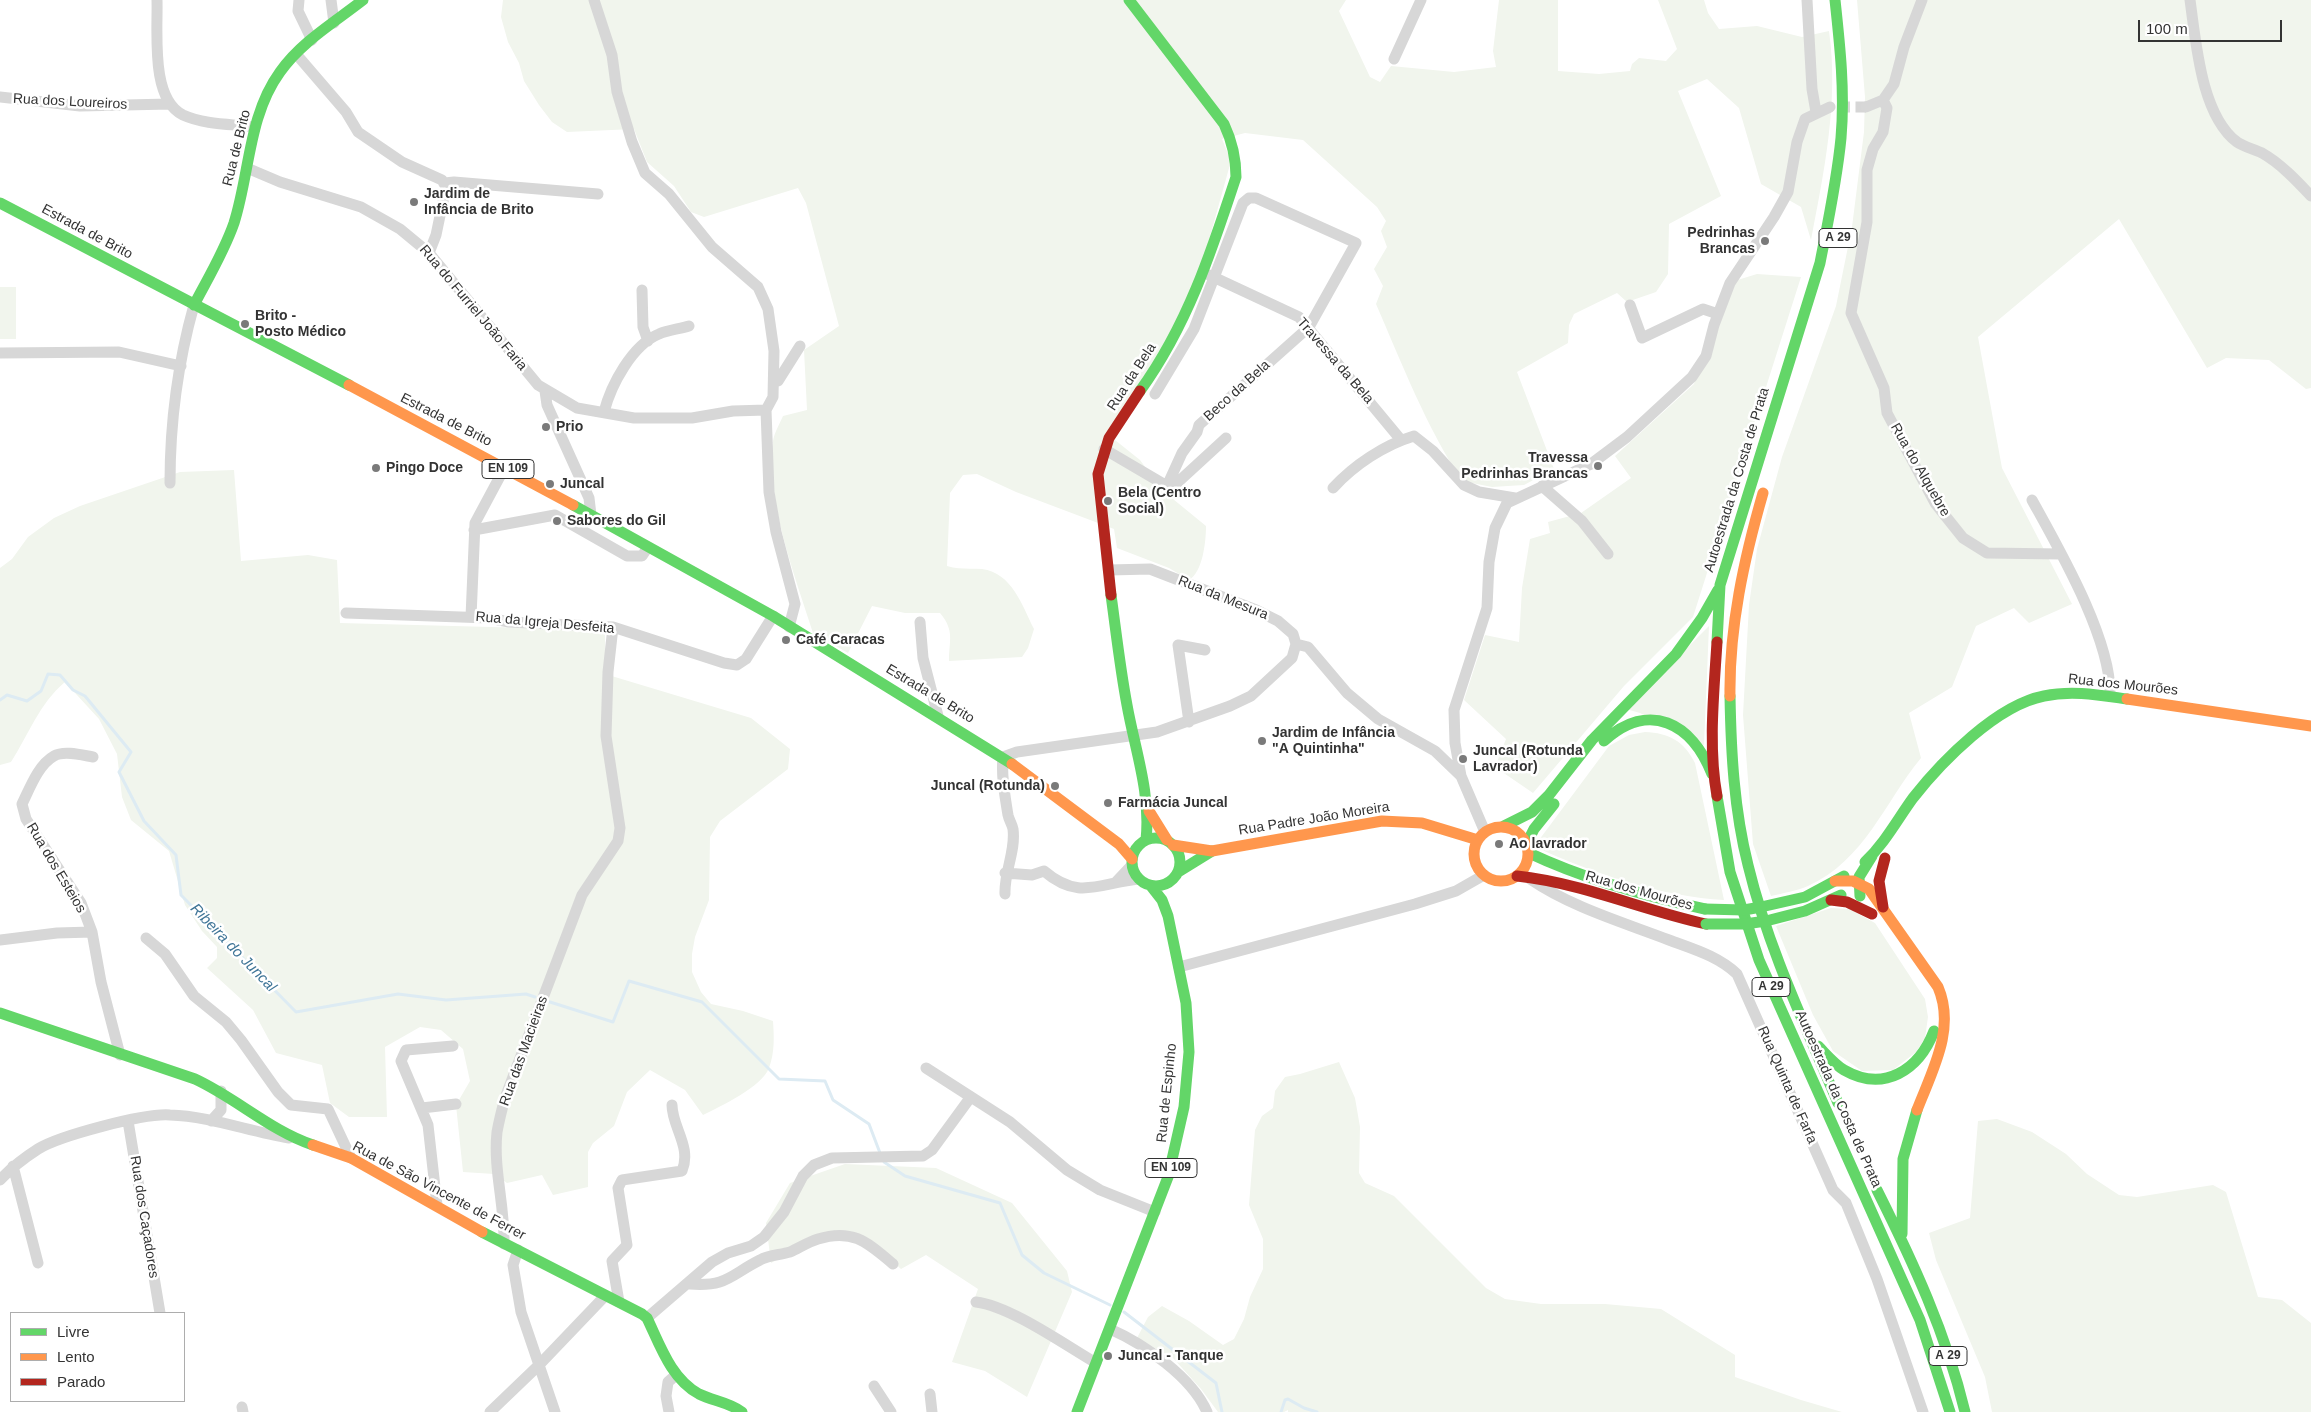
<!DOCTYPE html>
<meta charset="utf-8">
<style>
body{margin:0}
#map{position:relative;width:2311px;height:1412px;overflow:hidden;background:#fff;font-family:Helvetica,sans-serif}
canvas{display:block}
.legend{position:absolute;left:10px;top:1312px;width:175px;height:90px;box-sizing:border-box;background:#fff;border:1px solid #adadad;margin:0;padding:6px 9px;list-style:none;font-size:15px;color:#333}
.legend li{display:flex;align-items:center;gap:10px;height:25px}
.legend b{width:25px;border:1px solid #adadad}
.scale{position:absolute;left:2138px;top:20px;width:144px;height:22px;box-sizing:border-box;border:2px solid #333;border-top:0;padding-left:6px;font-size:15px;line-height:18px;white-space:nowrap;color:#333;-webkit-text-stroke:4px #fff;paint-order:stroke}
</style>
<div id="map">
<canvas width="2311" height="1412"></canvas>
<ul class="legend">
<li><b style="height:6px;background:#63d668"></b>Livre</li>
<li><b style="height:6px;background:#ff974d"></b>Lento</li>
<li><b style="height:6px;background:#b3261e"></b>Parado</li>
</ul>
<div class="scale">100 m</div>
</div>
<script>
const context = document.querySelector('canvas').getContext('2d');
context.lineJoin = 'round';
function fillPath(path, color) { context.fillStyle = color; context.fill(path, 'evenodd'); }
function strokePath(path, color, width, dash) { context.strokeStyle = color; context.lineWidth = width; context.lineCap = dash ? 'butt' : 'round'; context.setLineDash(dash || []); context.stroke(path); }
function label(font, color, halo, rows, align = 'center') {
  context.font = font + ' Helvetica,sans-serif'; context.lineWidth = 5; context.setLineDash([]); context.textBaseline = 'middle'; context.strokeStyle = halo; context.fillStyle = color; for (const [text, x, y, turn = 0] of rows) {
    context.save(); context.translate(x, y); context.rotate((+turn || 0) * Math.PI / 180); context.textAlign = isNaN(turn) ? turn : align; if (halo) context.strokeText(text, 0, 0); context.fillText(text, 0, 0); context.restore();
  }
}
fillPath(new Path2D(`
 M503,0h843l-7,11 31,66 10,5 11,-16 63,6 42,-5 -3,-16 6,-51h59v71l41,3 31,-3 2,-7 7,-6 27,3 11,-12 -19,-49h46l4,13 11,16 38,-3 45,11 27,-6c10,70 -5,141 -18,209l-10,-33 -40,-23 -22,-76 -32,-29 -29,12 43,105 -52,28 -1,50 -12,18 -29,10 -10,-9 -43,21 -5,11 -1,18 -51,29 37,97 -30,16 -32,2 -30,-6c-36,-55 -60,-117 -86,-177l7,-18 -9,-17 13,-22 -6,-16 5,-10 -9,-14 -74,-67 -58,-7 -23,6 9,22 -29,104 -36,77 -56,94 30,24 22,30 44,36c0,15 -3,46 -17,54l-20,-12 -52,-20 -3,-19 -98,-37 -39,-18 -14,1 -13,18 -3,73c12,4 22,2 35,3 30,4 40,36 52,60l-6,19 -6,9 -73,4c0,-21 6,-30 -9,-48h-35l-33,-7 -24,47 -35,-20c-19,-61 -46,-127 -40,-192 1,-8 7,-18 10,-25l24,-6 -3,-60 35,-24 -33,-123 -8,-15 -94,29 -13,-5 -17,-26 -27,-24 -13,-33 -67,3 -15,-10 -13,-17 -15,-24 -5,-18 -11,-21 -7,-25z
 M1857,0h454v388l-5,1 -37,-29 -43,-2 -19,10 -88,-149 -141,118 24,131 70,136 -43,19 -15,-15 -38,18 -24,61 -43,26 12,45c-37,45 -56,102 -113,128 -11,5 -25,7 -37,10l-18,-52 -10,-129 6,-110 8,-56 25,-92 54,-151 16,-79 12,-95 1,-35z
 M1757,274l44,3 -108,340 -69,69 -91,107 -38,-26 11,-28 -42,-39 21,-65 34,7 3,-54 8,-49 20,-6 -2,-11 33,-9 50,-35 -16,-22 79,-72 9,-31 28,-71z
 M0,287h16v52h-16z
 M234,470l7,91 67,-6 29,5 3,63 265,7v44l146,44 39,31 -2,20 -68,52 -10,16 -1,63 -14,37 -3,17v18l9,20 10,12 32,7 30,10c1,15 2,31 -4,47 -7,19 -48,38 -66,47l-18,-25 -35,-20 -23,22 -13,34 -21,17 -5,9v35l-35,8 -11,-20 -35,8 -13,-9 -31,-2 -7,-67 14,-24 -7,-32 -22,-19 -21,-3 -35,20 2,70h-38l-19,-14 -8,-38 -46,-12 -23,-43 -46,-42 10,-10v-11l-15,-16 -17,-26 -16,-54 -38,-31 -9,-23 -5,-43 -18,-35 -34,-37c-26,22 -36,52 -54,80l-11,3v-197l12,-9 16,-22 26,-19 26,-12 100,-34z
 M1709,626l-5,119 -64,-32 -14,-4z
 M1645,732c24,1 39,9 50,31l29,137c-60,-3 -129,-26 -184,-51l-1,-9 70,-94 20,-11z
 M1831,908l18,1 26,14 50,76 3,18 -3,21 -9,14 -23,18 -31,1 -29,-20 -20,-36 -37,-89z
 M1339,1062l16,36 5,29 -1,46 6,10 29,13 92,92 19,11 36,5h64l56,5 74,46v22l66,23 41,12h-554v-2l-4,2h-66l-17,-23 -28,-31 -36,-20 11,-21 14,-11 27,15 34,24 11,-6 10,-20 6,-22 13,-28v-30l-14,-34 6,-75 7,-14 11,-8 2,-17 10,-14 15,-3z
 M1997,1119l35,13 34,22 21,20 32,21 18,2 76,-12 13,7 32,105 24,3 29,23v89h-319l-7,-35 -49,-117 -7,-27 41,-15 8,-97z
 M845,1164l91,4 76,35 55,68 5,21 -45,105 -42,-26 -33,-9 26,-73 -52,-34 -25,14c-10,-9 -22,-22 -33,-28 -28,-15 -71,10 -97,22l-5,-40 24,-40z`), '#f1f5ed');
strokePath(new Path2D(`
 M0,700l7,-5 20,6 14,-10 7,-17 12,1 13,15 12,6 46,56 -12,20 25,49 32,34 5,40 115,117 102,-18 48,6 80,-6 9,3
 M550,1002l63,20 16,-41 73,21 77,77 46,2 8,19 36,24 11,29
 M884,1162l21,14 95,27 22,52 22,18 66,32
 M1124,1312l92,71 6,29
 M1281,1412l4,-12 3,-1 16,9 13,4`), '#ddebf3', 3);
strokePath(new Path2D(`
 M1839,107h27`), '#d6d6d6', 11, [11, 5.5]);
strokePath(new Path2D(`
 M157,0c1,31 -7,99 26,115 22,10 49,9 72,12
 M299,0l-1,11 14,29
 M331,0l3,23
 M594,0l18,55 5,37 15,50 13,31 24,21 43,53 46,40 10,22 6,42 -1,46 -7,13 3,82 7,40 19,72 -6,23
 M1807,0l5,89 4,23
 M2190,0c6,42 11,115 47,142 7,5 17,7 25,11 18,10 35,28 49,43
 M297,55l49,57 12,20 44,30 40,18 4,7 -10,48 -7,18
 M1394,59l27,-59
 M0,97l80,9 90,-2
 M1883,100l4,8 -4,24 -10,17 -6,21v52l-16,91 33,75 3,25 48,90 28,35 24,15 74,1
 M1866,107l17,-7 11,-16 10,-37 18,-47
 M247,168l33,14 81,25 39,22 29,24 109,132 39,23 57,10h58l41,-7 33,-1
 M445,183l9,-1 144,12
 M1209,275l90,42 102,123
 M642,290l1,37 5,14
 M1630,305l12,33 61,-29 15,5
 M0,353l119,-1 62,14
 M774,382l4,-1 22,-35
 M545,391l2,14 42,93 2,17
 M1155,394l39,-65 49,-126 6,-5h7l100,45 -47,84 -110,98 -2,7 -15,21 -15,33
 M604,412c7,-27 28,-67 55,-78 9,-4 20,-5 30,-8
 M1104,449l63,37
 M170,483c0,-59 8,-121 24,-178
 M1167,486l10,-3 49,-45
 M1542,486l40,35 26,33
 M1333,488c21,-23 51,-43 81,-52l19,15 31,34 15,7 36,6
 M2032,500c27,49 80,140 78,196
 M474,530l81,-15 72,41h15l6,-9
 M346,613l143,5 20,4 104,5 111,36 13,2 9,-6 27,-43
 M471,617l4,-94 30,-56
 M920,622l3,36 15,58
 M1296,644l12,3 39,46 31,26 57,32 26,25
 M1189,722l-11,-77 27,5
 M93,757c-11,-2 -29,-7 -39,-1 -16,9 -24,32 -32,48l4,15 55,84 11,29 9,50 19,73
 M1485,832l-24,-56 -6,-33 -1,-33 33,-102 2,-46 6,-34 12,-25 84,-39 36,-27 65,-60 14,-21 8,-31 16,-42 44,-66 14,-25 9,-50 8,-23 25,-12
 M1005,873l27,2 12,-4c35,30 55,12 95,8
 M1530,879c41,28 92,43 139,61 24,9 49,16 68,34l96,216 13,13 31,76 46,133
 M1116,882l16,-17
 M1005,894c-1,-22 11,-43 8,-65 -1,-5 -4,-9 -5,-14 -3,-18 -7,-40 -5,-58l14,-5 140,-20 73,-26 21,-10 41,-38 4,-14 -3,-10 -15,-13 -22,-11 -106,-41 -41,1
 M146,938l19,16 29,42 32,26 15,18 37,52 13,13 37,4 23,49
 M0,940l57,-7 35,-1
 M1179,967l236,-63 41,-13 28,-16
 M926,1068l84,54 57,48 33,20 55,22
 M422,1108l34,-4
 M128,1121l32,192
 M211,1121l10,-11v-19
 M13,1166l25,97
 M0,1180c11,-12 24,-22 38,-31 21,-13 106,-36 132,-34 40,1 80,17 119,23
 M437,1205l-9,-80 -27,-64 5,-11 47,-4
 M504,1244c1,-38 -11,-75 -7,-112 2,-11 5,-23 8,-34l77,-203 36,-54 2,-13 -14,-92 2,-64 5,-45
 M518,1250l-5,15 8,47 34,100
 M690,1284c37,3 40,-9 70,-24 9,-5 20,-5 30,-8 9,-4 18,-10 28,-13 35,-11 50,4 75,25
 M619,1302l-7,-41 15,-16 -9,-57 4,-8 60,-9c10,-24 -10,-44 -10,-66
 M976,1302c34,4 89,43 120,61
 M647,1318l65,-56 16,-9 23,-7 13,-9 20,-25 19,-36 11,-11 18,-7 91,-2 9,-6 38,-52
 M1110,1329c34,15 82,48 97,83
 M874,1386l17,26
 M930,1394l2,18
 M242,1407l1,5
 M490,1412l49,-47 65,-68
 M669,1412l-3,-16 2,-14 8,-7`), '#d7d7d7', 11);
strokePath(new Path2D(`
 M1129,0l95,124c8,17 12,34 12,53 -25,76 -49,149 -96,214
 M0,203l349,182
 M194,305c14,-27 30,-53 40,-82 16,-50 14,-107 46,-151 21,-30 55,-50 83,-72
 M573,505l200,111 239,148
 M1111,595c5,36 9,73 16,110 8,45 24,88 19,135
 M1717,642l3,-57 100,-322c8,-41 17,-83 21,-125 4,-46 -1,-92 -6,-138
 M1730,696c1,56 4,114 18,169 20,83 57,160 90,238
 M1604,741c45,-41 88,-18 108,33
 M1717,796l13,76 29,88 161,360 30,92
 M1504,826l28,-14 17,-17 43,-55 84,-86 26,-36 16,-28
 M1132 862a24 24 0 1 1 48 0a24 24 0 1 1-48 0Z
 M1527,843l7,-14 20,-25
 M1529,853c55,26 116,43 176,56
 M1865,862c20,-19 32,-42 48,-64 29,-37 84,-93 131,-102 28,-6 55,-1 83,3
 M1178,872l34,-21
 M1860,896l-1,-19 13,-21
 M1761,907l44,-10 39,-21
 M1766,921l39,-10 36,-16
 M0,1013l195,66c41,19 76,52 118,66
 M1818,1046c8,8 16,18 26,24 40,23 75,0 90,-39
 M1877,1190c36,72 69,143 88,222
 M482,1232l160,82 5,4c13,27 24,61 52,76 14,7 30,8 43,18
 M1902,1234l1,-75 14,-49
 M1077,1412l91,-235 16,-70 5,-55 -3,-49 -18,-87 -6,-16 -11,-14`), '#63d668', 11);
strokePath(new Path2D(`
 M349,385l224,120
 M1730,696c-1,-69 14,-137 33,-203
 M2127,699l184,27
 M1012,764l107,80 13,15
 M1149,811l18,29
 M1474 854a27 27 0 1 1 54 0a27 27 0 1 1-54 0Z
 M1173,845l39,6 170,-30 40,2 56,17
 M1835,881h18l16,8 69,98c18,42 -6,84 -21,123
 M313,1145l38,13 131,74`), '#ff974d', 11);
strokePath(new Path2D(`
 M1111,595l-13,-121 11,-36 31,-47
 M1717,642c-3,50 -9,105 0,154
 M1517,876c65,7 125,34 189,48
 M1831,900l16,2 25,12
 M1883,907l-4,-26 6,-23`), '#b3261e', 11);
strokePath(new Path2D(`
 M1705,909l39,1 17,-3
 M1706,924h39l21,-3`), '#63d668', 11);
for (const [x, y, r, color] of [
 [414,202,5,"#7a7a7a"],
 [1765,241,5,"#7a7a7a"],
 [245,324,5,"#7a7a7a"],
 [546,427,5,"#7a7a7a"],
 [1598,466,5,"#7a7a7a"],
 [376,468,5,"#7a7a7a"],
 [550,484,5,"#7a7a7a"],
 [1108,501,5,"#7a7a7a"],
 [557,521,5,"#7a7a7a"],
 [786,640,5,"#7a7a7a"],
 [1262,741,5,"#7a7a7a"],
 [1463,759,5,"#7a7a7a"],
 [1055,786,5,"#7a7a7a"],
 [1108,803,5,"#7a7a7a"],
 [1499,844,5,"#7a7a7a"],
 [1108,1356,5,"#7a7a7a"]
]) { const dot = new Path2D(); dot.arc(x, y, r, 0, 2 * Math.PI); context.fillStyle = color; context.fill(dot); strokePath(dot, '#fff', 2); }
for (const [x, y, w] of [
 [1838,238,38],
 [508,469,52],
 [1771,987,38],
 [1171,1168,52],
 [1948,1356,38]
]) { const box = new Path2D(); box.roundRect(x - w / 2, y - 9.5, w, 19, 4); context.fillStyle = '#fff'; context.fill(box); strokePath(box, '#333', 1); }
label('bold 12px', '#333', null, [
 ["A 29",1838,238],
 ["EN 109",508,469],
 ["A 29",1771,987],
 ["EN 109",1171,1168],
 ["A 29",1948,1356]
]);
label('14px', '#333', '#fff', [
 ["Rua dos Loureiros",70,102,3],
 ["Rua de Brito",237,148,-76],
 ["Estrada de Brito",87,232,28],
 ["Rua do Furriel João Faria",473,308,50],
 ["Travessa da Bela",1335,361,49],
 ["Rua da Bela",1132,377,-57],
 ["Beco da Bela",1237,391,-42],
 ["Estrada de Brito",446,420,27],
 ["Rua do Alquebre",1920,470,60],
 ["Autoestrada da Costa de Prata",1737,480,-73],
 ["Rua da Mesura",1223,598,22],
 ["Rua da Igreja Desfeita",545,623,5],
 ["Rua dos Mourões",2123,685,6],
 ["Estrada de Brito",930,694,31],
 ["Rua Padre João Moreira",1314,819,-9],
 ["Rua dos Esteios",56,868,59],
 ["Rua dos Mourões",1639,891,16],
 ["Rua das Macieiras",524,1051,-70],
 ["Rua Quinta de Farfa",1787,1085,66],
 ["Rua de Espinho",1167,1093,-84],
 ["Autoestrada da Costa de Prata",1838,1099,66],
 ["Rua de São Vincente de Ferrer",439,1191,28],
 ["Rua dos Caçadores",144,1217,81]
]);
label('bold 14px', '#333', '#fff', [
 ["Jardim de",424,194],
 ["Infância de Brito",424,210],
 ["Pedrinhas",1755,233,"right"],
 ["Brancas",1755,249,"right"],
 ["Brito -",255,316],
 ["Posto Médico",255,332],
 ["Prio",556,427],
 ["Travessa",1588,458,"right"],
 ["Pedrinhas Brancas",1588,474,"right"],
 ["Pingo Doce",386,468],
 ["Juncal",560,484],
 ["Bela (Centro",1118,493],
 ["Social)",1118,509],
 ["Sabores do Gil",567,521],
 ["Café Caracas",796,640],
 ["Jardim de Infância",1272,733],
 ["\"A Quintinha\"",1272,749],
 ["Juncal (Rotunda",1473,751],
 ["Lavrador)",1473,767],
 ["Juncal (Rotunda)",1045,786,"right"],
 ["Farmácia Juncal",1118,803],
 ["Ao lavrador",1509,844],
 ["Juncal - Tanque",1118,1356]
], 'left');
label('italic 15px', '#3f7597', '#fff', [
 ["Ribeira do Juncal",233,948,46]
]);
</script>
